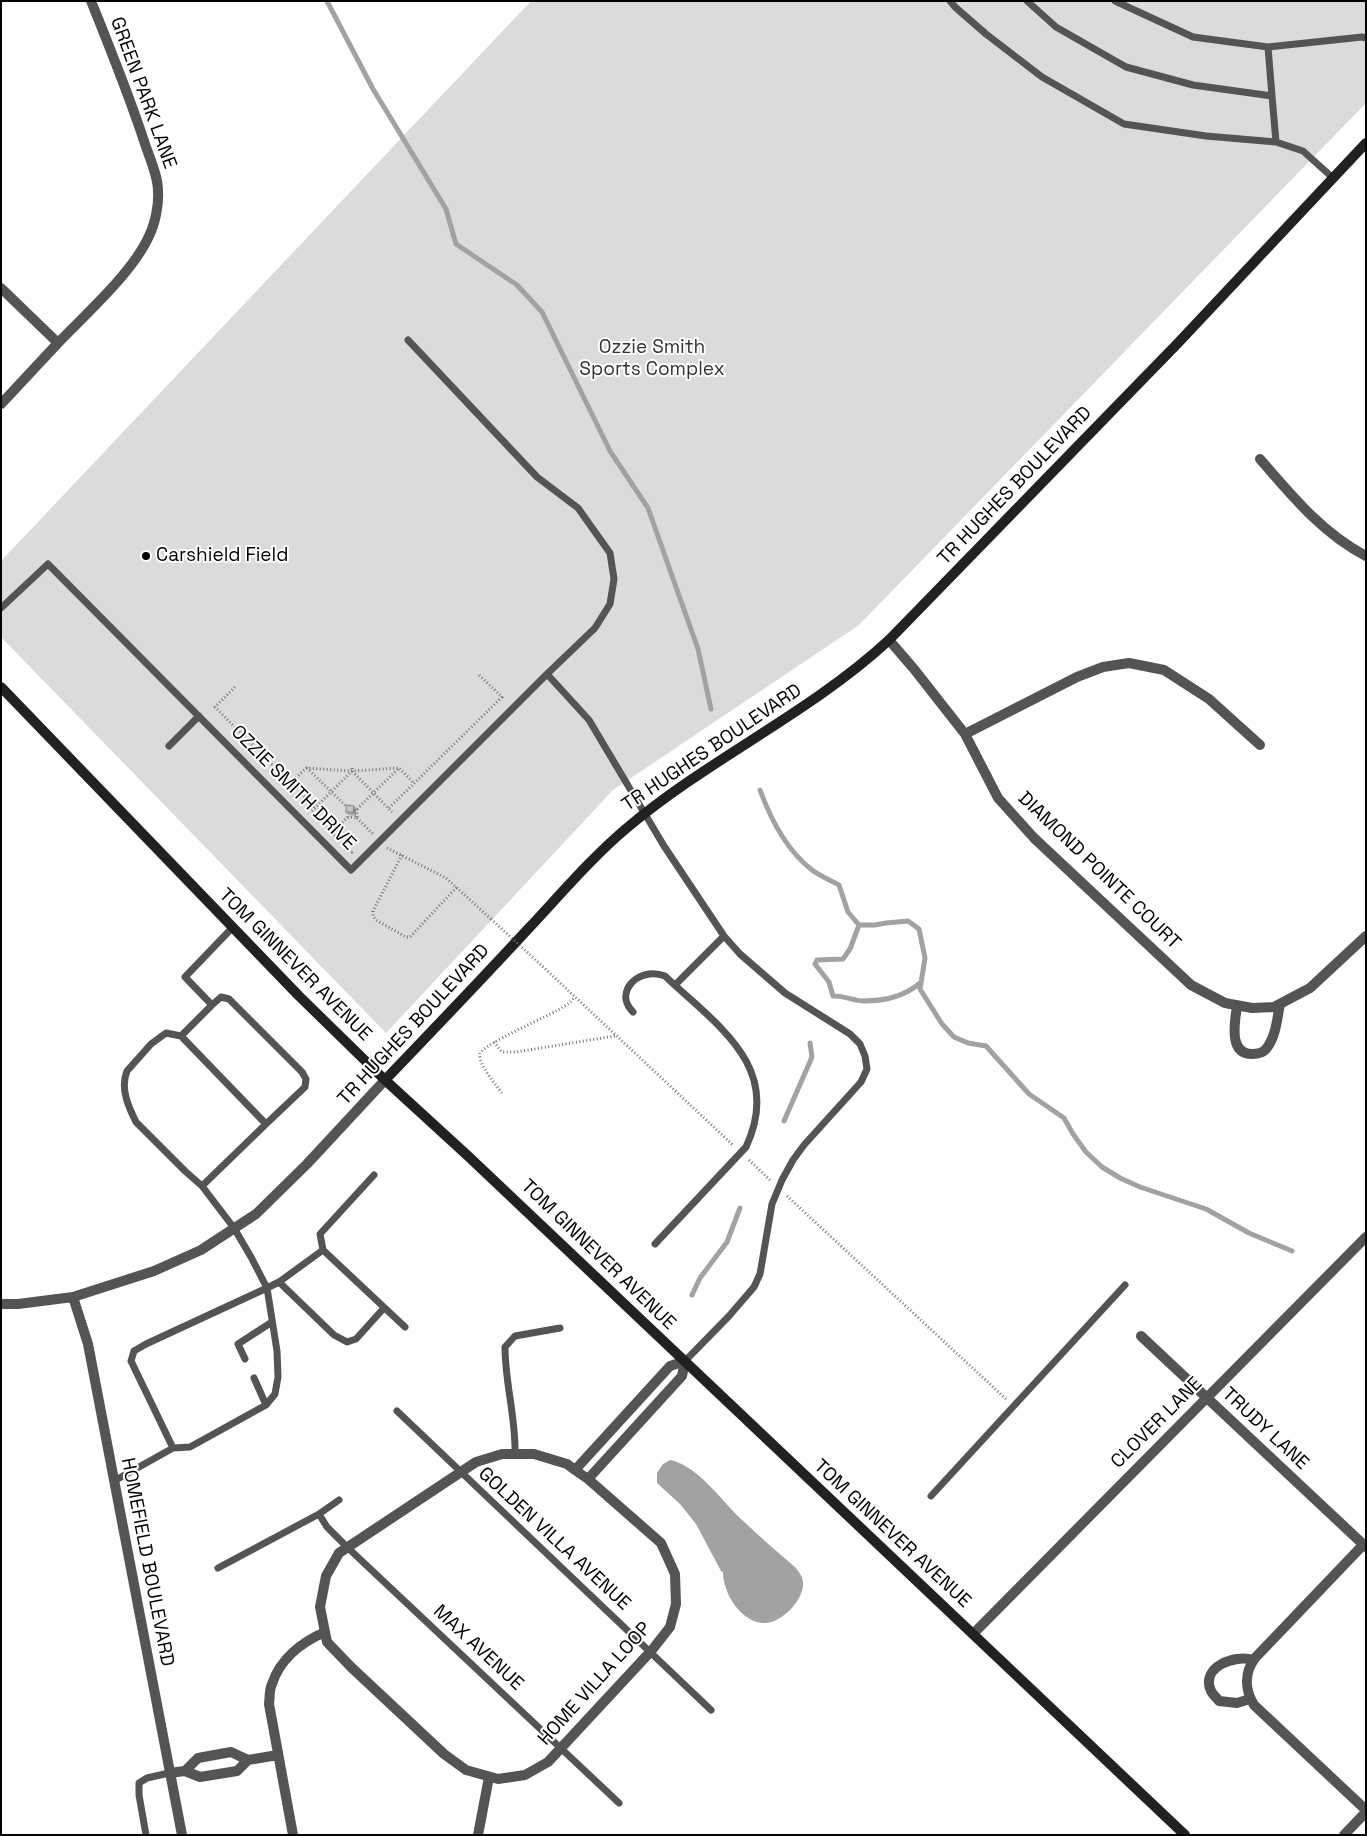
<!DOCTYPE html>
<style>
body{margin:0}
#map{position:relative;width:1367px;height:1836px;overflow:hidden;background:#fff;font-family:"Space Grotesk",sans-serif}
canvas{display:block}
.frame{position:absolute;inset:0;border:2px solid #000;pointer-events:none}
</style>
<div id="map">
<canvas width="1367" height="1836"></canvas>
<div class="frame"></div>
</div>
<script>
const context = document.querySelector('canvas').getContext('2d');
context.lineJoin = 'round';
function fillPath(path, color) { context.fillStyle = color; context.fill(path, 'evenodd'); }
function strokePath(path, color, width, dash) { context.strokeStyle = color; context.lineWidth = width; context.lineCap = dash ? 'butt' : 'round'; context.setLineDash(dash || []); context.stroke(path); }
function label(font, color, halo, rows, align = 'center') {
  context.font = font + ' "Space Grotesk",sans-serif'; context.lineWidth = 4; context.setLineDash([]); context.textBaseline = 'middle'; context.strokeStyle = halo; context.fillStyle = color; for (const [text, x, y, turn = 0] of rows) {
    context.save(); context.translate(x, y); context.rotate((+turn || 0) * Math.PI / 180); context.textAlign = isNaN(turn) ? turn : align; if (halo) context.strokeText(text, 0, 0); context.fillText(text, 0, 0); context.restore();
  }
}
fillPath(new Path2D(`
 M531,1h835v102l-507,522 -246,165 -227,243 -385,-396v-76z`), '#dbdbdb');
fillPath(new Path2D(`
 M670,1460c27,5 51,40 70,58 18,17 36,33 55,49 4,5 8,10 8,16 1,16 -20,39 -37,40 -24,1 -43,-29 -43,-51l-2,-1 -25,-47 -16,-20 -23,-21v-10l6,-9z`), '#a2a2a2');
strokePath(new Path2D(`
 M327,1l46,88 73,120 10,35 61,41 25,27 68,139 38,57 50,141 13,60
 M760,790c11,30 26,60 52,80 8,6 18,10 27,15l9,27 11,13h16l11,-2 22,-2 11,8 6,29 -5,31 22,35 12,13 14,6 18,3 43,48 35,24 9,16 13,18 16,15 18,11 20,9 66,22 43,24 43,18
 M859,925l-9,24 -7,10 -26,1 -2,4 14,18 4,14c10,-1 20,5 31,5 20,0 41,-5 56,-18
 M784,1121l28,-64 -2,-14
 M692,1295l8,-17 27,-36 13,-34`), '#a2a2a2', 5);
strokePath(new Path2D(`
 M235,687l-20,20 100,101
 M307,768l41,40 9,1v9l-9,-1v-6
 M352,768v3l40,41
 M291,783l15,-15 46,3 47,-3
 M389,808l113,-111 -24,-23
 M357,809l42,-41 15,15
 M313,813l-2,-1 41,-41
 M357,818l17,17
 M324,825l28,27 2,-2
 M332,832l16,-15
 M387,848l59,30 45,41
 M402,855l-29,56v5l3,4 30,17h4l47,-50
 M540,964l194,182
 M494,1042l8,10h14l99,-16
 M502,1093c-6,-8 -24,-29 -22,-39 2,-10 72,-39 83,-47 5,-2 8,-6 12,-10
 M749,1160l21,20
 M787,1196l219,203`), '#767676', 3, [1, 2.5]);
strokePath(new Path2D(`
 M950,1l5,6 31,27 56,43 82,47 82,12 70,6 -4,-46 -79,-11 -67,-18 -70,-40 -29,-26
 M1115,1l78,36 75,10 94,-10 4,1
 M1268,47l4,49
 M1276,142l27,9 30,27
 M408,340l129,137 41,31 32,45 4,26 -4,25 -15,24 -48,46
 M1,608l47,-44 303,306 196,-196 42,46 75,126 60,90 16,18 45,39 65,41 10,10 5,12 2,13 -6,13 -57,63 -11,15 -11,20 -10,24 -12,70 -6,13 -25,29 -44,45
 M169,746l30,-30
 M675,985l49,-49
 M212,1005l9,-8 8,2 73,73 4,7 -1,8 -39,37
 M633,1012c-16,-16 -3,-35 16,-38 6,-1 11,0 16,2 51,49 119,90 81,171l-91,97
 M202,1186l64,-62 -85,-88 31,-31 -27,-28 48,-50
 M323,1250l-3,-16 54,-59
 M279,1282l55,53 13,7 9,-3 28,-31
 M245,1359l-7,-15 34,-22
 M254,1378l12,27
 M397,1411l314,299
 M173,1448l17,-1 76,-42 9,-11 3,-17 -1,-26 -10,-63 12,-6 44,-32 82,77
 M515,1454c1,-36 -10,-71 -10,-107l10,-11 45,-8
 M114,1481l59,-33 -42,-87 3,-10 12,-7 121,-56 -16,-31 -17,-29 -32,-42 -17,-15 -49,-49c-8,-16 -16,-34 -9,-51l24,-27 15,-11 15,3
 M931,1496l194,-211
 M319,1514l8,13 20,20 272,256
 M218,1568l101,-54 20,-14
 M146,1835l-7,-40v-12l8,-5 22,-5`), '#545454', 7);
strokePath(new Path2D(`
 M1,288l57,55c28,-29 75,-71 91,-107 6,-12 10,-31 9,-45 0,-15 -8,-32 -13,-47 -16,-49 -35,-96 -54,-143
 M1,404l57,-61
 M1260,459c31,36 63,75 106,97
 M889,640l25,29 51,65 33,64 36,40 157,147 34,18 27,5 22,-1 36,-19 56,-52
 M965,734l112,-57 26,-10 26,-4 35,7 45,29 51,46
 M1237,1006c-2,15 -9,48 15,48 5,0 11,-1 14,-5 10,-12 11,-30 14,-45
 M1141,1336l225,211
 M502,1454h32l33,10 8,6 13,9 73,64 14,31 1,30 -6,23 -18,23 -104,112 -23,13 -27,4 -32,-9 -22,-16 -93,-87 -24,-25 -7,-35 6,-31 13,-23 137,-91z
 M575,1470l95,-104 15,-5 -3,15 -94,103
 M1363,1545l-108,113c-11,15 -10,32 -1,47l112,105
 M973,1634l393,-397
 M1250,1699l-13,4 -18,-2c-2,-3 -6,-6 -8,-10 -11,-24 24,-37 42,-31
 M185,1771l15,6 37,-6 11,-11
 M169,1773l16,-2 13,-13 33,-6 17,8 30,-5
 M293,1835l-24,-131c1,-7 0,-14 3,-20 8,-25 30,-42 53,-52
 M478,1835l11,-58
 M1344,1835l22,-23`), '#545454', 10);
strokePath(new Path2D(`
 M73,1297l15,47 94,491
 M1,1304h17l55,-7 81,-26 47,-21 55,-36 51,-50 78,-84`), '#545454', 10);
strokePath(new Path2D(`
 M1,687l298,309 86,84 83,76 717,679
 M385,1080c48,-50 96,-100 143,-151 32,-34 64,-72 100,-102 82,-69 182,-114 261,-187l289,-297 188,-200`), '#212121', 10);
strokePath(new Path2D(`
 M491,919l49,45`), '#767676', 3, [1, 2.5]);
fillPath(new Path2D(`
 M354,806l2,4v6l-7,-1 -3,-3z`), '#a9a9a9');
fillPath(new Path2D(`
 M354,806l2,4v6l-3,-4z`), '#898989');
const building = new Path2D(`
 M347,805l7,1 -1,6h-7z`);
fillPath(building, '#c4c4c4');
strokePath(building, '#898989', 1);
for (const [x, y, r, color] of [
 [146,556,5,"#000"]
]) { const dot = new Path2D(); dot.arc(x, y, r, 0, 2 * Math.PI); context.fillStyle = color; context.fill(dot); strokePath(dot, '#fff', 2); }
label('19px', '#000', '#fff', [
 ["GREEN PARK LANE",143,93,70],
 ["TR HUGHES BOULEVARD",1015,486,-46],
 ["TR HUGHES BOULEVARD",712,748,-34],
 ["OZZIE SMITH DRIVE",293,788,45],
 ["DIAMOND POINTE COURT",1099,871,44],
 ["TOM GINNEVER AVENUE",295,965,45],
 ["TR HUGHES BOULEVARD",414,1025,-47],
 ["TOM GINNEVER AVENUE",598,1255,44],
 ["CLOVER LANE",1157,1423,-45],
 ["TRUDY LANE",1265,1429,43],
 ["TOM GINNEVER AVENUE",892,1534,43],
 ["GOLDEN VILLA AVENUE",554,1539,43],
 ["HOMEFIELD BOULEVARD",147,1562,79],
 ["MAX AVENUE",478,1648,43],
 ["HOME VILLA LOOP",595,1684,-48]
]);
label('19px', '#323232', '#fff', [
 ["Ozzie Smith",652,348],
 ["Sports Complex",652,370]
]);
label('19px', '#000', '#fff', [
 ["Carshield Field",156,556]
], 'left');
</script>
